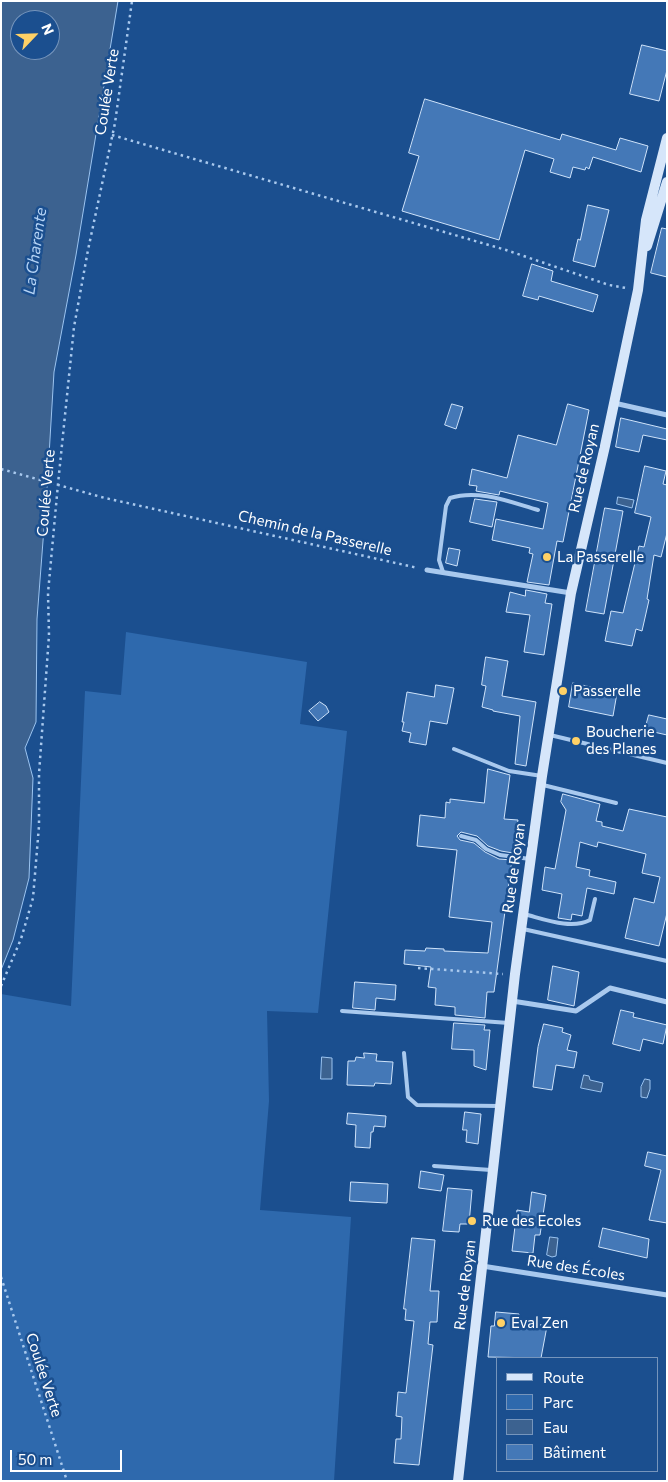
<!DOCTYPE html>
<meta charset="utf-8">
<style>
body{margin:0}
#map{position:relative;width:668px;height:1482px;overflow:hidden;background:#1b4f8f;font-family:Commissioner,sans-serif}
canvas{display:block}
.frame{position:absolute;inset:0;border:2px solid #fff;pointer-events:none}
.legend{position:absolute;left:496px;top:1357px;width:162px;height:115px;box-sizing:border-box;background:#1b4f8f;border:1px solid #7695bc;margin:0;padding:6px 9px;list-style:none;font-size:15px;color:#fff}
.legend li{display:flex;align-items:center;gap:10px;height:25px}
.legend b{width:25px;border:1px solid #7695bc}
.north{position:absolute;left:10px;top:10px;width:50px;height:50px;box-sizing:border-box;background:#1b4f8f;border:1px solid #7695bc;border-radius:50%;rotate:66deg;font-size:14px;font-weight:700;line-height:20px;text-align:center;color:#fff}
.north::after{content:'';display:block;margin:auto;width:18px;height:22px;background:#ffd166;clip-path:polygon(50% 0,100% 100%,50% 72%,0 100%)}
.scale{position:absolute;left:10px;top:1450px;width:112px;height:22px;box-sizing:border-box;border:2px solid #fff;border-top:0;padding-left:6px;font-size:15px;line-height:18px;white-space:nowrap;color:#fff;-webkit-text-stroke:4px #1b4f8f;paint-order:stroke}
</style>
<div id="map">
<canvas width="668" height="1482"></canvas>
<div class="frame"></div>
<ul class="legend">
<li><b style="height:6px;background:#d6e6fa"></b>Route</li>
<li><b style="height:14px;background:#2e69ad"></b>Parc</li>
<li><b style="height:14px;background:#3c6290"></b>Eau</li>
<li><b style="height:14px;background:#4478b7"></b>Bâtiment</li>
</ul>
<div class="north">N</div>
<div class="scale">50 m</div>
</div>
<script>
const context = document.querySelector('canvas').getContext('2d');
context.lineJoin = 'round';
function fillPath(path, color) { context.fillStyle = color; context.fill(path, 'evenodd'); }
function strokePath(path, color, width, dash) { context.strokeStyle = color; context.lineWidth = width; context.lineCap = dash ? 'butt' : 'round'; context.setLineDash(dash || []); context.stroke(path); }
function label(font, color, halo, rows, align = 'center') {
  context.font = font + ' Commissioner,sans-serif'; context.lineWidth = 5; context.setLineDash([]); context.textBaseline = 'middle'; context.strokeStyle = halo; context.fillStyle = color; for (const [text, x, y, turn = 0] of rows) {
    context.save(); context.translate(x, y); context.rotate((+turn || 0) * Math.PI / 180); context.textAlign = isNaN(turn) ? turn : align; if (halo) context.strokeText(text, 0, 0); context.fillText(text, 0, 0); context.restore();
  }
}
fillPath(new Path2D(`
 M126,632l181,30 -7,62 47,7 -29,282 -51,-2 2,90 -9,109 91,7 -17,264h-333v-487l70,12 14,-315 36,4z`), '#2e69ad');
const water = new Path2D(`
 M1,1h117l-42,254 -22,117 -7,117 -10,130 -1,103 -11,26 8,30 -4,100 -16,62 -12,30zM20,20h30v30h-30z
 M618,497l16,3 -2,8 -15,-4z
 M322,1057l10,1v21h-11z
 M584,1075l5,1 1,4 13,3 -2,9 -20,-4z
 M645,1079l5,1v9l-3,9 -6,-1v-10z
 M550,1237l8,1 -2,18 -4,1 -5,-2z`);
fillPath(water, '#3c6290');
strokePath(water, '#9cc4f0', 1);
const building = new Path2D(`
 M642,45l25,6v19l-8,31 -29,-7z
 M425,99l135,41 2,-6 54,16 4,-12 28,8 -7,26 -48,-15 -4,12 -3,-2 -1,3 -12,-3 -3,11 -20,-6 4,-13 -29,-9 -26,90 -97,-29 17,-55 -10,-3z
 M588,205l21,5 -14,57 -22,-6 5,-22 2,1z
 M662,228l5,1v48l-16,-4z
 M532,264l21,7 -2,10 47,14 -5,17 -54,-16 -1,4 -15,-4z
 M452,404l11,3 -7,22 -11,-4z
 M568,404l21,6 -26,132 -6,-1 -8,44 -22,-3 6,-28 -4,-1 1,-5 -38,-8 4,-21 47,10 5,-26 -48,-12 -1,4 -23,-4 1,-5 -8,-1 3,-16 35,9 11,-43 38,10z
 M621,418l46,11v11l-24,-5 -4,17 -23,-5z
 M645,466l21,5 -3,13 4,1v48l-6,24 -7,-2 -7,44 2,1 -7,31 -6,-2 -4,17 -27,-5 6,-30 12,2 16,-67 5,1 7,-30 -16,-4z
 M475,499l22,3 -5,25 -22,-5z
 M605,508l18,3 -19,103 -18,-3z
 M449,548l11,2 -3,16 -11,-3z
 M526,590l21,4 -2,9 7,1 -8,51 -20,-3 6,-37 -24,-3 4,-20 15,4z
 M486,657l22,4 -6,35 34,6 -10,64 -11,-2 5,-48 -27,-5v-1l-11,-3 4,-21 -4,-1z
 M573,683l44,10 -4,23 -44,-9z
 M436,685l18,3 -7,36 -17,-3 -4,24 -17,-3 2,-9 -9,-2 2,-9h-2l5,-30 27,5z
 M320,702l6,4 3,6 -11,9 -9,-10z
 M649,715l18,4v16l-22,-5z
 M488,769l22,6 -6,44 14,1 -5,33 -12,-2 -13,-5 -11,-10 -16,-4 -4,4 3,4 14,3 11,9 14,7 13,1 -18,132h-7l-2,26 -30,-3v-8l-20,-2 1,-17 -8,-1 3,-20 -27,-3 1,-14 20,1 1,-3 18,1v2l44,2 4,-31 -43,-5 8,-67 -40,-4 3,-31 25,3 1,-16 4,1v-4l34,4z
 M563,794l37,10 -4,17 6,1v4l21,5 6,-22 38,8v96l-8,33 -34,-8 9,-40 20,5 6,-26 -18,-4 4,-19 -48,-12 -1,5 -17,-5 -4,25 14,3 -1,6 27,6 -2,12 -27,-6 -5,28 -10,-2 -1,6 -13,-2 4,-24 -20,-4 3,-23 10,2 11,-59 -5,-8z
 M553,966l26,6 -5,34 -26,-6z
 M355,982l41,3 -1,15 -19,-2 -1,12 -22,-2z
 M621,1010l13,3 -1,4 34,8 -4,19 -20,-5 -3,12 -27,-7z
 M454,1023l31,2 -1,5h6l-4,40 -12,-4v-16l-22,-1z
 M544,1024l19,4 -1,4 9,3 -4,15 10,2 -3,16 -18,-3 -4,25 -19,-3 5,-40z
 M364,1053l13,1 -1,7 17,1 -2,22 -16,-1 -1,3 -27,-1 1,-24h7l1,-4 8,1z
 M465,1112l16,2 -3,30 -12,-2 1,-12h-4z
 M348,1113l38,3 -1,11 -11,-1 -1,6h-2l-1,16 -15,-1 1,-22 -9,-1z
 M648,1152l19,4v67l-18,-3 12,-50 -16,-4z
 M421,1171l23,4 -3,16 -22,-3z
 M351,1182l37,2 -1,19 -37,-2z
 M448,1188l24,2 -3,34h-9l-1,8 -16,-1z
 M532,1192l14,3 -6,40h-5l-2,18 -21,-2 5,-41 12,2z
 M603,1228l46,11 -2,19 -48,-11z
 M412,1238l23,2 -5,51h9l-2,31h-7l-2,22 5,1 -14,120 -25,-2 2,-24h5l1,-22 -6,-1 2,-24 8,1 8,-72 -9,-1 1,-11h-2z
 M496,1312l23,2 -1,7 29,5 -6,32 -53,-1 3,-31h3z`);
fillPath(building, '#4478b7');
strokePath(building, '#cfe3fa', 1);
strokePath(new Path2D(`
 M112,135l394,115 103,35 17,3
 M1,469l104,29 313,70
 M418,968l85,6
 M1,986l20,-47 12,-41 6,-72v-52l10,-139 -1,-42 10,-109 16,-157 14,-77 27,-127 17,-122
 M1,1277l66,204`), '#a9c9ee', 2.5, [2.5, 4]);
strokePath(new Path2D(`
 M443,572l-4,-12 7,-54 4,-8c29,-9 60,4 88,12
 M550,735l117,28
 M454,749l55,22 33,5
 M543,785l73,18
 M461,836l15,4 10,9 14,6 30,4
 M524,914c20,5 47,16 66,6l5,-21
 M523,929l144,32
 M342,1011l167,12
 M404,1053l4,44 9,8 82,1
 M434,1166l57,4`), '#a9c9ee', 4);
strokePath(new Path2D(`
 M614,403l53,12
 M427,570l144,23
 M512,1001l64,10 34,-23 57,14
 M482,1266l185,29`), '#a9c9ee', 5);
strokePath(new Path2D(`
 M647,246l20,-64
 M458,1481l57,-507 27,-198 29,-183 34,-147 33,-156 8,-70 21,-82`), '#d6e6fa', 10);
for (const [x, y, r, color] of [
 [547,557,5,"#ffd166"],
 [563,691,5,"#ffd166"],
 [576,741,5,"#ffd166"],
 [472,1221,5,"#ffd166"],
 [501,1323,5,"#ffd166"]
]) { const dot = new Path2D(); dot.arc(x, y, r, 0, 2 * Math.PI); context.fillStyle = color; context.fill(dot); strokePath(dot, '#1b4f8f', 2); }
label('15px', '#fff', '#1b4f8f', [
 ["Coulée Verte",107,92,-81],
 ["Rue de Royan",584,468,-77],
 ["Coulée Verte",46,493,-85],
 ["Chemin de la Passerelle",315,533,13],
 ["Rue de Royan",514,868,-82],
 ["Rue des Écoles",576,1268,9],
 ["Rue de Royan",465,1285,-83],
 ["Coulée Verte",44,1375,72]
]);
label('15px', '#fff', '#1b4f8f', [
 ["La Passerelle",557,557],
 ["Passerelle",573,691],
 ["Boucherie",586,732],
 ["des Planes",586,749],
 ["Rue des Ecoles",482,1221],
 ["Eval Zen",511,1323]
], 'left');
label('italic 16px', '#b5d3f5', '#1b4f8f', [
 ["La Charente",35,251,-82]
]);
</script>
